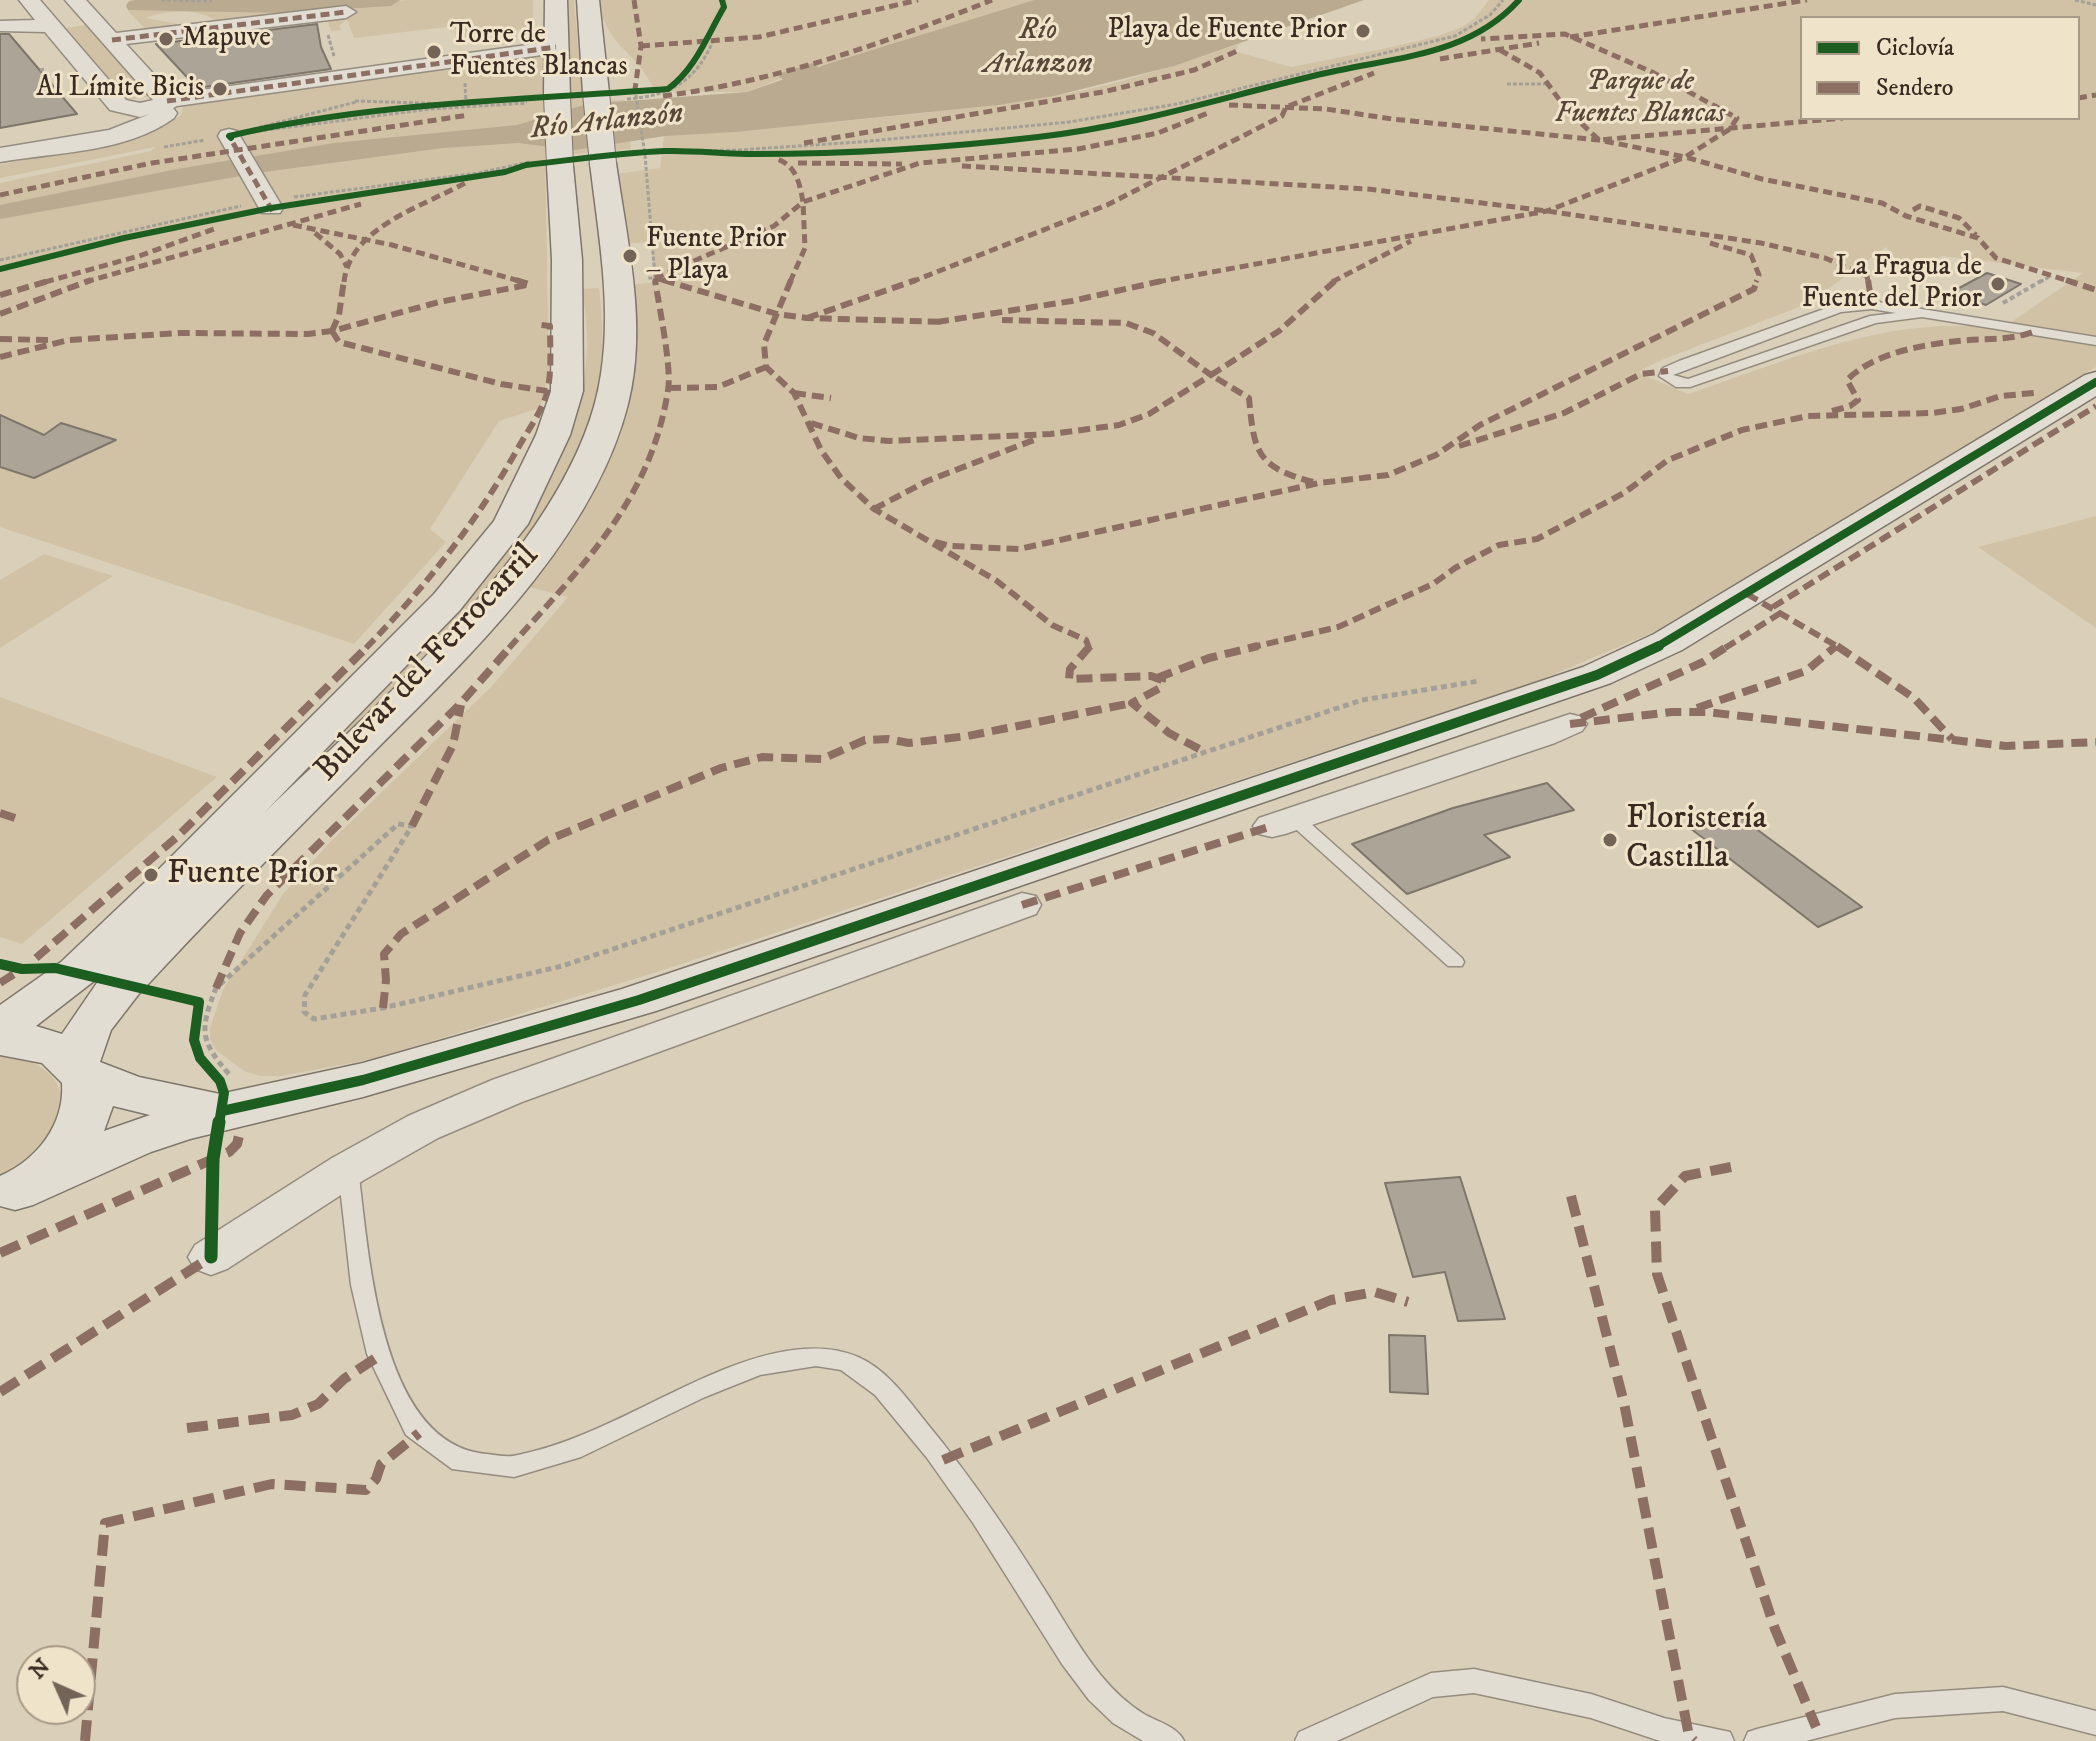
<!DOCTYPE html>
<meta charset="utf-8">
<style>
body{margin:0}
#map{position:relative;width:2096px;height:1741px;overflow:hidden;background:#dad0ba;font-family:"IM FELL DW Pica",serif}
canvas{display:block}
.legend{position:absolute;left:1800px;top:16px;width:280px;height:104px;box-sizing:border-box;background:#efe3ca;border:2px solid #a79986;margin:0;padding:10px 14px;list-style:none;font-size:24px;color:#3b2a21}
.legend li{display:flex;align-items:center;gap:16px;height:40px}
.legend b{width:40px;border:2px solid #a79986}
.north{position:absolute;left:16px;top:1645px;width:80px;height:80px;box-sizing:border-box;background:#efe3ca;border:2px solid #a79986;border-radius:50%;rotate:315deg;font-size:22px;font-weight:700;line-height:32px;text-align:center;color:#3b2a21}
.north::after{content:'';display:block;margin:auto;width:28px;height:36px;background:#736457;clip-path:polygon(50% 0,100% 100%,50% 72%,0 100%)}
</style>
<div id="map">
<canvas width="2096" height="1741"></canvas>
<ul class="legend">
<li><b style="height:10px;background:#1b5e20"></b>Ciclovía</li>
<li><b style="height:10px;background:#8d6e63"></b>Sendero</li>
</ul>
<div class="north">N</div>
</div>
<script>
const context = document.querySelector('canvas').getContext('2d');
context.lineJoin = 'round';
function fillPath(path, color) { context.fillStyle = color; context.fill(path, 'evenodd'); }
function strokePath(path, color, width, dash) { context.strokeStyle = color; context.lineWidth = width; context.lineCap = dash ? 'butt' : 'round'; context.setLineDash(dash || []); context.stroke(path); }
function label(font, color, halo, rows, align = 'center') {
  context.font = font + ' "IM FELL DW Pica",serif'; context.lineWidth = 6; context.setLineDash([]); context.textBaseline = 'middle'; context.strokeStyle = halo; context.fillStyle = color; for (const [text, x, y, turn = 0] of rows) {
    context.save(); context.translate(x, y); context.rotate((+turn || 0) * Math.PI / 180); context.textAlign = isNaN(turn) ? turn : align; if (halo) context.strokeText(text, 0, 0); context.fillText(text, 0, 0); context.restore();
  }
}
fillPath(new Path2D(`
 M129,0l166,1 -1,3 -21,1 -137,-1 -1,4 121,2 153,-10h124v29l-43,2 -2,7 -32,4 -1,-16 -101,12 -7,-19 -8,7 3,4 -11,1c-3,-9 -4,-16 -13,-20 -22,-9 -72,13 -100,10 -7,-1 -4,-2 -11,-5 -15,-7 -48,-5 -61,2l27,5 4,1 -1,5 -28,3 -20,-21z
 M569,0h5l9,101 42,-1 6,49 -86,8 4,215 -9,36 -41,13 -69,108 16,13 -92,102 -354,-117v-344l151,-32 4,-4 -155,31v-13l141,-31 22,-7 18,-12 3,-14 362,-50 -2,52 23,-1z
 M599,0h435l-244,75 -43,17 -93,-1c-14,-39 -50,-44 -55,-91z
 M1489,0h607v367l-414,253 -144,61 -881,291 -284,87 -92,17h-21l-16,-5 -28,-21 -6,-11v-11l13,-38 60,-96 49,-54 160,-154 76,-89 -39,-10 42,-54 39,-78 20,-170 25,-3 -4,-40 -28,2 -7,-70 44,-6 4,-32c129,-10 260,-20 388,-40 64,-10 127,-32 188,-52l-6,7 57,16 101,-20 46,-11 24,-9 12,-8zM1802,18h276v100h-276zM1886,247l23,28 33,-19 141,17 -82,56c-109,-16 -212,31 -313,65l-47,-20 -1,-3 19,-10 148,-57z
 M86,25l63,71 -21,4 -62,-72z
 M599,288c8,61 2,114 -24,171 -41,90 -116,161 -185,231 -86,87 -175,173 -265,257 73,-73 145,-146 218,-220 104,-105 235,-218 244,-377 1,-20 -2,-41 -5,-61z
 M2096,516v112l-118,-81z
 M44,554l69,22 -113,72v-68z
 M0,697l217,80 -195,167 -22,-7z
 M0,1054c96,13 66,91 0,123z`), '#d1c2a6');
fillPath(new Path2D(`
 M1034,0h330l-190,66 -120,30 -56,9 -263,27 -70,4 -90,14 -57,-7 -75,5 -186,25 -257,46v-14l177,-36 157,-26 183,-18 70,-21 160,-12 86,-30z`), '#baaa8f');
fillPath(new Path2D(`
 M135,0h265l-9,6 -109,7 -154,-3 -2,-4 2,-4z
 M812,63l10,6 -3,4 -30,10 -10,-6 3,-4z`), '#baaa8f');
const building = new Path2D(`
 M317,24l4,23 10,22 -134,19 -41,-44z
 M0,34h9l68,80 -77,14z
 M1987,273l34,11 -35,21 -36,-12z
 M0,415l44,20 17,-12 55,17 -82,38 -34,-11z
 M1547,783l27,27 -90,25 26,22 -103,37 -55,-50 101,-36z
 M1732,811l130,96 -44,20 -128,-99z
 M1460,1177l45,142 -47,2 -13,-49 -32,5 -28,-94z
 M1389,1335l36,1 3,58 -38,-2z`);
fillPath(building, '#aca496');
strokePath(building, '#7e766a', 2);
const lane = new Path2D(`
 M1872,301l224,36v8l-174,-28 -46,6 -186,64h-14l-17,-11 4,-8 16,-7 156,-56zM1872,309l24,4 -26,3 -182,63 -15,-4 168,-63z
 M1295,814l6,1 161,143 2,4 -2,4h-14l-159,-143 -3,-4z
 M348,1161l7,3 3,5c11,81 20,276 129,285 10,1 21,4 31,1 73,-15 137,-58 207,-86 40,-16 91,-30 133,-12 28,12 49,41 67,64 53,64 99,134 142,205 21,34 43,67 77,88 14,8 34,13 40,27h-41l-30,-18 -24,-23 -27,-36 -89,-141 -46,-65 -52,-63 -34,-25 -25,-4 -56,9 -55,22 -124,60 -67,20 -62,-8 -46,-34 -39,-81 -16,-69 -13,-116 3,-5z
 M1474,1669l117,25 73,24 66,14 4,9h-74l-69,-23 -117,-25 -41,4 -96,44h-42l4,-9 132,-59z
 M2003,1687l93,24v24l-93,-24 -108,7 -89,23h-62l4,-9 9,-3 138,-35z`);
const street = new Path2D(`
 M19,0h21l86,100 14,3 13,-3 -88,-100h21l30,33 230,-27 10,6 -10,6 -220,26 46,50 384,-53 10,6 -10,6 -379,53 -4,2 4,5 -3,5c-48,35 -118,34 -174,44v-14l109,-18 41,-16 -10,3 -30,-7 -65,-78 -45,-1v-10l35,-1z
 M229,129l8,2 3,5 43,72 -3,5h-18l-3,-5 -41,-72 3,-5z
 M1570,714l12,3 5,7 -5,7 -27,12 -270,91 -13,3 -13,-3 -6,-8 6,-8z
 M1022,893l14,3 5,9 -5,9 -514,188 -84,36 -74,42 -137,89 -16,6 -16,-6 -7,-12 7,-12 137,-87 76,-42 84,-36z`);
const secondary = new Path2D(`
 M545,0h22l3,96 -4,5h-18l-4,-5z
 M577,0h22l10,93 -4,5h-18l-4,-5z
 M603,155l9,2 4,6c11,78 32,163 12,241 -36,143 -171,263 -271,365 -74,74 -148,149 -219,226l-27,35 -11,32 39,15 81,17 143,-31 259,-74 961,-322 71,-33 431,-259 11,-3v24l-414,254 -71,33 -955,328 -293,86 -173,42 -39,13 -118,53 -18,5 -15,-4v-30c37,-16 65,-52 62,-93l-20,-20 -42,-8v-50l61,-43 100,-95 273,-273 60,-73 42,-86 15,-44 1,-131 -5,-94 4,-6h18l4,6 9,94 1,131 -13,44 -42,89 -68,86 -196,203c113,-110 314,-278 337,-439 11,-70 -3,-142 -11,-211l4,-6zM103,974l-41,60 -26,-8zM113,1106l37,9 -46,16z`);
strokePath(lane, '#948c7f', 3);
strokePath(street, '#948c7f', 3);
strokePath(secondary, '#7e766a', 3);
strokePath(new Path2D(`
 M161,0l51,1
 M2075,0l21,5
 M328,35l6,21
 M40,70l6,-1
 M465,83l1,23
 M1507,84h40
 M627,99c43,-3 69,-18 86,-58
 M355,101l98,3
 M253,129l103,-27
 M258,131l173,-22 96,-6
 M164,147l41,-7
 M630,152l109,-2 120,-8 210,-20 108,-18 278,-68 35,-21 13,-15
 M645,155l10,123h-8
 M294,197l184,-24 51,-11
 M0,260l241,-54
 M2040,282l11,-6`), '#a5a097', 3, [4, 2]);
strokePath(new Path2D(`
 M2003,303l40,-23`), '#a5a097', 4, [5, 3]);
strokePath(new Path2D(`
 M229,1074c-30,-34 -29,-45 -13,-86l182,-164 14,2 -107,169 -1,17 10,7 69,-11 179,-42 800,-266 117,-19`), '#a5a097', 5, [6, 4]);
fillPath(lane, '#e2ddd2');
fillPath(street, '#e2ddd2');
fillPath(secondary, '#e2ddd2');
const secondaryBridge = new Path2D(`
 M596,93l7,70
 M557,96l3,70`);
strokePath(secondaryBridge, '#7e766a', 28, []);
strokePath(new Path2D(`
 M635,89l10,66`), '#a5a097', 3, [4, 2]);
strokePath(secondaryBridge, '#e2ddd2', 26);
strokePath(new Path2D(`
 M634,0l7,46 -6,43
 M1570,37l237,-37
 M112,40l234,-28
 M641,46l118,-9 159,-37
 M1500,50l40,23 26,36 33,31 244,-22
 M1440,59l99,-16
 M663,96c115,-15 222,-53 329,-96
 M2078,98l18,-3
 M167,101l389,-54
 M1229,105l97,4 66,10 207,21 86,17 77,22 120,24 24,13 72,22 18,20 76,24
 M233,143l40,69
 M804,143l299,-51 91,-22 43,-19
 M798,163l104,1
 M962,166l406,23 179,22 214,32 64,15 42,18 1,6
 M0,195l152,-32 317,-48
 M1913,210l7,-4 39,12 17,17
 M293,225l99,20 131,37
 M315,233l25,21 7,13
 M1710,243l41,12 8,20 -3,7
 M655,278l15,4
 M655,278l119,-52 29,-24c-3,-18 -7,-37 -26,-43
 M655,278l1,4
 M45,282l94,-26 75,-27
 M85,282l276,-78
 M344,282c6,-55 78,-75 121,-99
 M790,282l15,-34 -2,-46 117,-39 158,-14 80,-16 50,-20
 M911,282l196,-77 175,-89 4,-9 88,-34
 M1157,282l390,-71 138,-54 45,-28 7,-11 -85,-46 -87,-38 -84,5
 M1332,282l79,-41`), '#8d6e63', 5, [9, 5]);
strokePath(new Path2D(`
 M516,280l13,4
 M663,280l114,34 30,4 139,4
 M791,280l-27,64 2,23 28,26 27,57 20,28 33,31 123,72 55,44 34,15 3,8
 M1868,280l4,25
 M2066,280l30,10
 M0,295l52,-15
 M0,314l91,-34
 M807,318l109,-38
 M937,322l135,-21 94,-21
 M332,331l7,-16 5,-35
 M332,331l7,11 162,42 46,7
 M0,339l48,1
 M0,357l69,-17 111,-7 128,1 24,-3 107,-29 93,-18
 M669,388l49,-1 48,-20
 M794,393l37,5
 M1832,411l18,-5 8,-6 -11,-20c27,-27 74,-35 111,-39 26,-3 50,0 75,-9
 M811,423l48,15 30,3 162,-7 68,-9 30,-11 62,-39 -58,-42 -27,-10 -124,-3
 M1459,446l105,-33 77,-39 27,-3
 M1313,482c-56,-15 -59,-29 -64,-84l-38,-23 68,-44 57,-51
 M874,509l53,-28 112,-43
 M935,542l16,4 68,3 300,-66 69,-8 48,-20 44,-30 274,-136 3,-9
 M1747,594l93,54
 M1773,607l323,-201
 M366,648c59,-61 111,-126 152,-200 10,-18 23,-35 29,-55 5,-21 3,-45 3,-67l-9,-1
 M509,648c71,-80 142,-147 159,-258 4,-22 -9,-84 -13,-110
 M1249,648l89,-21 95,-43 22,-16 44,-23 38,-6 87,-46 44,-33 74,-30 66,-14 124,-3 29,-4 40,-13 33,-3
 M1725,648l57,-36
 M1833,648l3,-2`), '#8d6e63', 6, [12, 6]);
strokePath(new Path2D(`
 M1090,646l-20,23 -1,10 82,-3 11,4 -2,8 -28,15 37,30 36,19
 M1837,646l77,52 38,41
 M1157,678l52,-20 49,-12
 M1697,708l109,-37 30,-25
 M1581,718l122,-56 25,-16
 M1570,724l102,-12h34l300,34 90,-4
 M0,813l15,5
 M412,826l41,-81 8,-40
 M1022,905l250,-79
 M36,958l142,-122 190,-190
 M0,983l22,-14
 M216,988l24,-55 27,-38 194,-192 50,-57
 M383,1008l3,-28 -2,-26 17,-20 147,-94 173,-72 41,-11 60,2 43,-19 23,-1 21,4 59,-7 164,-33`), '#8d6e63', 8, [16, 8]);
strokePath(new Path2D(`
 M1731,1167l-46,9 -30,33 2,65 118,355 41,98
 M1571,1196l53,207 65,333 5,5
 M0,1253l229,-101 8,-8 3,-12
 M0,1392l211,-135v-5
 M187,1428l105,-13 26,-11 26,-25 35,-23
 M943,1460l388,-160 44,-8 33,10
 M85,1741l20,-218 167,-39 94,6 10,-11 5,-15 38,-31`), '#8d6e63', 10, [21, 10]);
strokePath(new Path2D(`
 M231,138l-2,-2c143,-34 293,-36 439,-47 28,-21 39,-53 56,-82l-2,-7
 M0,269l124,-31 147,-30 234,-36 21,-7c46,-5 92,-12 138,-14 30,-1 60,3 91,3 94,0 189,-6 283,-17 98,-11 192,-42 288,-64 69,-16 143,-17 193,-73`), '#1b5e20', 6);
strokePath(new Path2D(`
 M1655,648l441,-266`), '#1b5e20', 8);
strokePath(new Path2D(`
 M0,964l22,5 33,-1 144,34 -5,38 6,18 20,23 4,12 -5,31
 M222,1111l141,-31 276,-80 958,-325 62,-29`), '#1b5e20', 10);
strokePath(new Path2D(`
 M211,1257l2,-98 6,-37`), '#1b5e20', 13);
for (const [x, y, r, color] of [
 [1363,31,8,"#736457"],
 [166,39,8,"#736457"],
 [434,52,8,"#736457"],
 [220,89,8,"#736457"],
 [630,256,8,"#736457"],
 [1998,284,8,"#736457"],
 [1610,840,8,"#736457"],
 [151,875,8,"#736457"]
]) { const dot = new Path2D(); dot.arc(x, y, r, 0, 2 * Math.PI); context.fillStyle = color; context.fill(dot); strokePath(dot, '#efe3ca', 3); }
label('28px', '#3b2a21', '#efe3ca', [
 ["Playa de Fuente Prior",1347,31],
 ["Torre de",450,36,"left"],
 ["Fuentes Blancas",450,68,"left"],
 ["Mapuve",182,39,"left"],
 ["Al Límite Bicis",204,89],
 ["Fuente Prior",646,240,"left"],
 ["– Playa",646,272,"left"],
 ["La Fragua de",1982,268],
 ["Fuente del Prior",1982,300]
], 'right');
label('italic 28px', '#584638', '#efe3ca', [
 ["Parque de",1640,83],
 ["Fuentes Blancas",1640,115]
]);
label('italic 30px', '#584638', '#efe3ca', [
 ["Río",1038,32],
 ["Arlanzon",1038,66],
 ["Río Arlanzón",607,123,-6]
]);
label('34px', '#3b2a21', '#efe3ca', [
 ["Bulevar del Ferrocarril",428,664,-47]
]);
label('34px', '#3b2a21', '#efe3ca', [
 ["Floristería",1626,820],
 ["Castilla",1626,859],
 ["Fuente Prior",167,875]
], 'left');
</script>
